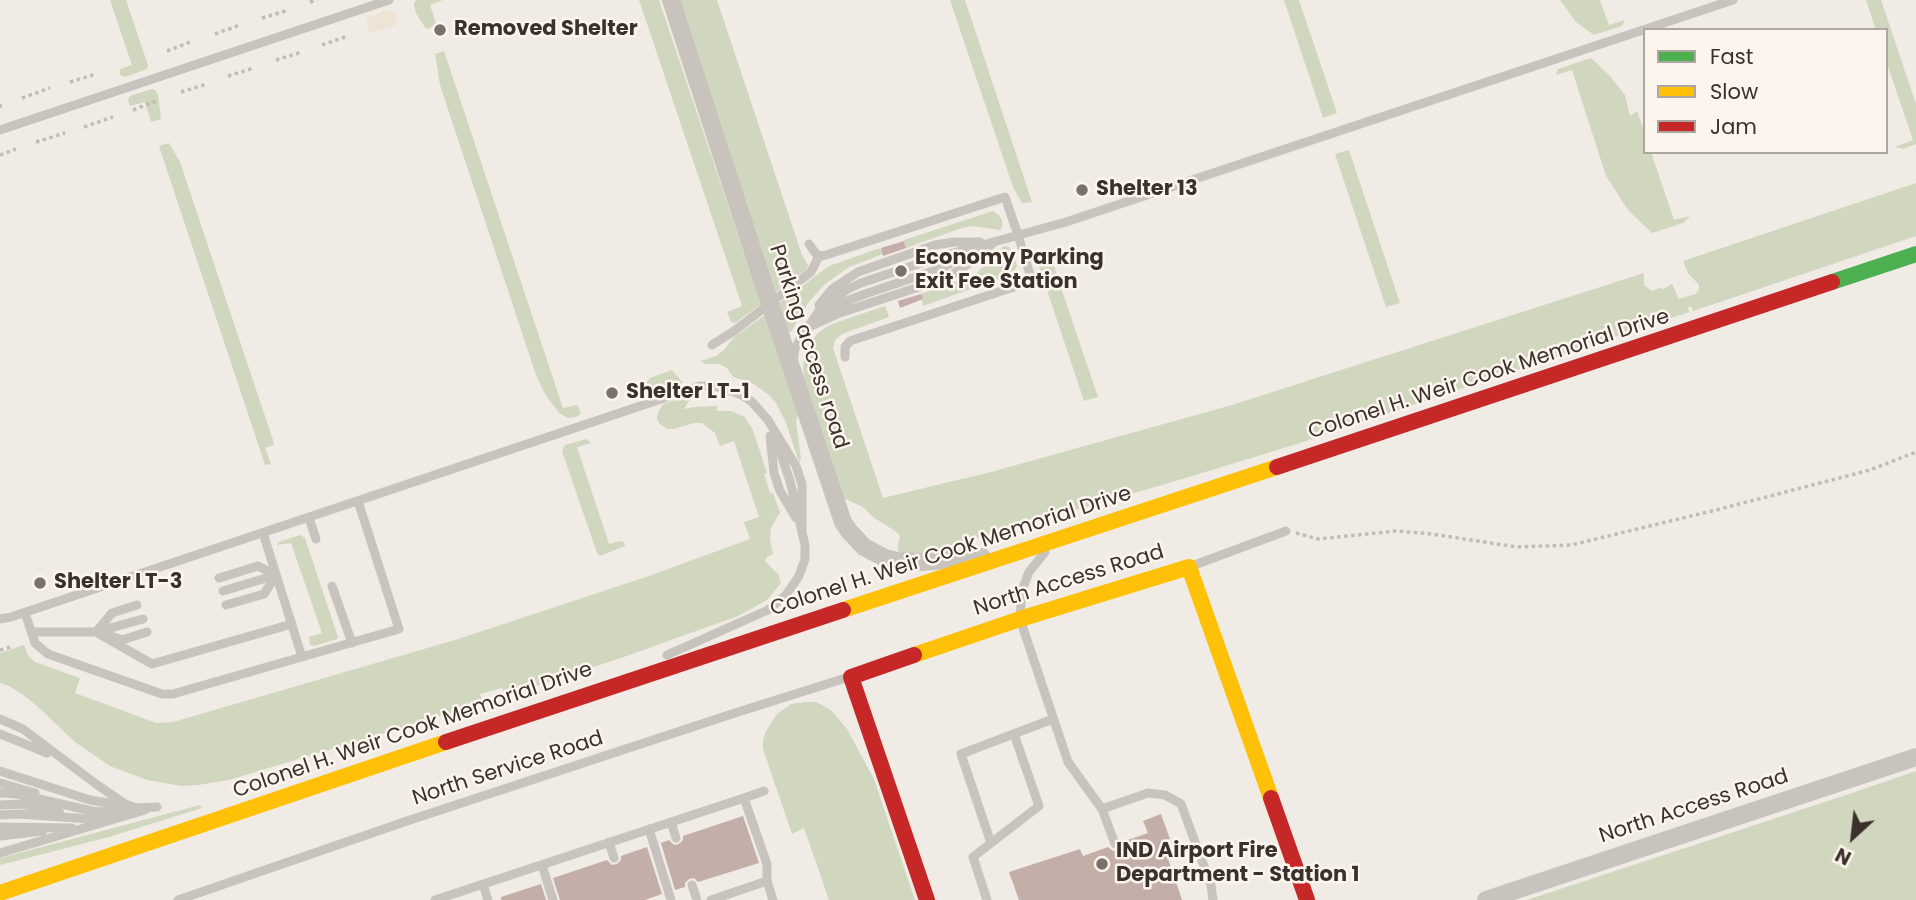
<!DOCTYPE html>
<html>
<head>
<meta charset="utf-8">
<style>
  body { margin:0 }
  #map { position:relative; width:1916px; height:900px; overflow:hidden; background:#f0ebe5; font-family:Poppins,sans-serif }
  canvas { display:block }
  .legend { position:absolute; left:1643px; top:28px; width:245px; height:126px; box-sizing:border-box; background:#fbf5ee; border:2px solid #aea6a0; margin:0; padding:9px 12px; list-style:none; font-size:21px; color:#3b302b }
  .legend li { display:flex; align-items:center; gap:14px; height:35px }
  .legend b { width:35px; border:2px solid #aea6a0 }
  .north { position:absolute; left:1818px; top:802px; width:70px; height:70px; -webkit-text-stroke:5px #fbf5ee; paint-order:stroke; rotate:207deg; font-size:19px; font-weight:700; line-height:28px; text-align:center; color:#3b302b }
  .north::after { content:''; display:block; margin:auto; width:24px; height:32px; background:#3b302b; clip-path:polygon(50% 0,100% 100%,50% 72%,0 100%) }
</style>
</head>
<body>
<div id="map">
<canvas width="1916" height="900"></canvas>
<ul class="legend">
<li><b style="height:9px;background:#4caf50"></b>Fast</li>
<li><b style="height:9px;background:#ffc107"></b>Slow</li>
<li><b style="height:9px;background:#c62828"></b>Jam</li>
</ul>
<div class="north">N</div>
</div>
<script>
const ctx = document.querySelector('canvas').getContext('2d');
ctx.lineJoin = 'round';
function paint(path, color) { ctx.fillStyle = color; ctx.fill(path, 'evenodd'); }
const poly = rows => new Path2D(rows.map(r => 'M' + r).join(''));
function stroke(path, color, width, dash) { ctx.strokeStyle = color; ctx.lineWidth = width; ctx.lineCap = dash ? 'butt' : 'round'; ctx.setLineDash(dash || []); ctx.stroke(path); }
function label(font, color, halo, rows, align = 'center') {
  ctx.font = font + ' Poppins,sans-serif'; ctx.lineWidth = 5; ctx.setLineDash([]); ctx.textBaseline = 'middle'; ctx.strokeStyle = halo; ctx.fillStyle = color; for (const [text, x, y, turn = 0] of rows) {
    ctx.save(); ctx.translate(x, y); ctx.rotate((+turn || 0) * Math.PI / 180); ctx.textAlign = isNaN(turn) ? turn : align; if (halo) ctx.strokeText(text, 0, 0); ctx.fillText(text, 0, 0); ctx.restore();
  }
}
paint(poly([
  [110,0,126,0,148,65,147,69,125,77,120,75,120,69,132,65],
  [418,0,443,0,430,5,437,26,426,29,416,13,414,5,414,2],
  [639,0,659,0,761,304,735,323,731,322,727,312,742,306],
  [677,0,717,0,802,255,808,265,807,269,775,293],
  [950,0,965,0,1032,202,1022,203,1013,187],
  [1284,0,1299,0,1337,113,1323,118],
  [1560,0,1600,0,1609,25,1625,20,1622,26,1594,35,1576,22],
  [1866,0,1881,0,1916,104,1916,144,1903,149,1895,147,1913,140,1886,61,1886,30,1876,30],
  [444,51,563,408,577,405,581,413,576,417,568,418,559,413,545,394,536,375,440,85,435,54],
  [1591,58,1610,76,1625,95,1630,116,1637,111,1645,133,1645,152,1651,152,1674,220,1690,216,1683,223,1652,233,1628,210,1606,176,1572,70,1556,75,1558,69],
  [152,89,156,91,158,95,161,119,151,122,145,102,130,106,128,100,130,96],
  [169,143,180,162,273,440,274,445,265,448,271,464,265,465,159,146],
  [1349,150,1400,303,1386,307,1335,154],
  [1916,183,1916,236,1693,311,1691,306,1688,308,1689,312,1297,444,1169,483,918,555,898,552,898,544,900,537,898,533,873,517,863,507,843,498,805,382,803,370,804,355,809,344,819,332,832,324,885,306,889,317,842,334,835,340,833,348,883,498,991,472,1232,405,1644,273,1644,285,1652,291,1660,288,1663,289,1672,284,1679,299,1696,294,1699,289,1699,285,1688,273,1683,261],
  [993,211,999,215,1002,221,1002,227,1000,230,972,226,962,228,906,248,904,240],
  [1004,246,1009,247,1014,256,1017,266,1013,274,923,306,921,294,976,274],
  [880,248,883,254,849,267,824,285,808,303,791,332,788,331,778,304,829,266],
  [1048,249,1098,397,1084,401,1035,254],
  [765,315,798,415,796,421,801,459,799,462,786,423,776,403,769,395,752,383,733,377,727,368,719,364,705,364,701,361,716,356,724,350,734,337],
  [672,370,683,383,654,393,648,389,646,383,650,378],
  [691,398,684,409,694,407,717,406,717,411,731,411,745,417,753,430,767,473,764,474,770,493,773,493,780,512,771,528,770,539,773,554,767,557,765,561,778,574,781,583,767,600,738,616,618,659,505,696,502,688,480,694,483,703,229,780,198,785,182,786,147,780,110,766,75,742,36,705,22,694,9,686,0,683,0,653,24,645,28,655,35,662,80,678,75,693,156,723,173,722,455,640,646,577,750,539,744,522,759,517,734,441,720,446,715,433,702,423,694,423,674,429,667,429,660,424,657,419,658,412,663,404,676,400],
  [587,439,591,443,577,447,609,544,621,541,624,542,625,546,600,556,597,553,562,451,565,445],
  [300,535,305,538,338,637,337,639,314,646,310,645,309,637,322,633,291,543,277,545,279,542],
  [806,702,816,702,824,706,832,711,847,729,874,779,915,900,829,900,804,828,792,834,763,749,763,740,766,731,777,714,791,704],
  [1916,771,1916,900,1527,900,1849,794],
  [200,805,202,808,109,837,0,865,0,858]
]), '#d1d6bf');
paint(poly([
  [388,10,394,12,398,24,370,33,366,22,367,18]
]), '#eee3d5');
paint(poly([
  [904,241,906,248,883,256,881,248],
  [921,294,923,299,900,308,898,301],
  [1161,814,1170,839,1162,841,1182,900,1019,900,1009,872,1080,849,1083,856,1108,847,1113,851,1118,850,1122,846,1122,842,1148,833,1143,821],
  [743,816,759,863,698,882,694,878,689,879,685,883,685,887,675,890,661,843,669,840,674,845,679,844,683,840,683,836],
  [647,847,662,894,645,900,560,900,553,878,607,860,612,865,617,864,621,860,621,856],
  [541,884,546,900,501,900,501,897]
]), '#c3afa7');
stroke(poly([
  [310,2,317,0],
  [262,18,289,10],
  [215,34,240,25],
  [322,45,348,36],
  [167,51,193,41],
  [276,60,302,52],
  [228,76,254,68],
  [70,82,96,74],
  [181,92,207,84],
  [22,98,50,88],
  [0,106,2,106],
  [133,110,159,100],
  [84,127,113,117],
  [36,142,65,133],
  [0,155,16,149],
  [1296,533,1318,539,1396,531,1432,534,1517,547,1571,545,1720,509,1870,470,1916,452],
  [0,650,11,647]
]), '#c2bbb6', 3.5, [3.5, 3.5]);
stroke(poly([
  [0,130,389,0],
  [809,244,816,254,822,256,829,254,1005,197,1018,235,1032,281,850,341,845,347,845,357],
  [819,305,832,289,858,272,935,245,954,242,980,242],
  [821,315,837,305,865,294,942,268,975,251],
  [809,327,840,313,946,278,963,268,992,244],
  [712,345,734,331,811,272,819,256],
  [793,360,795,349,800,339,821,308,848,289,861,283,939,257,1066,222,1733,0],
  [770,436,774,473,780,491,796,518],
  [309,518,316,539],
  [263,533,302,657],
  [1045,552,1029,572,1022,590,1020,619,1068,762,1102,809,1115,844],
  [1189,567,1286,531],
  [219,578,258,566,276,575],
  [332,586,352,643],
  [223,591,276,575],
  [226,605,264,594,276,575],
  [25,613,35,643,48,654,162,694,173,694,399,629,358,501],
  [0,619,11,617,700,386,719,387,742,395,752,402,768,420,796,466,802,484,802,529],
  [97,631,112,613,137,605],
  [32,632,96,632,143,619],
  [96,632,152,664,292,624],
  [108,635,122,640,147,632],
  [667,655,768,610,786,595,799,576,805,559,805,545,790,481,775,437],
  [0,719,23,729,96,784,125,804,137,808,157,807],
  [0,734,47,753],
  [0,771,90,800,126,806],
  [0,783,35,793],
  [0,793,17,794,92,811,126,813],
  [744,798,764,791],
  [0,805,22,804,60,813],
  [1102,809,1148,793,1165,795,1181,804,1211,885,1213,900],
  [0,815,19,814,103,820],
  [671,822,676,838],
  [0,827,72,828],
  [649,829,671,900],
  [0,836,43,831],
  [609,842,614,858],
  [991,843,961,754,1053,719],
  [0,853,145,810],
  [542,865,553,900],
  [483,884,488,900],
  [692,885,697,900],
  [178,900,407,821,738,712,849,677],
  [435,900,744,798,767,864,767,881],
  [711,900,767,881,773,900],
  [987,900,973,857,1039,806,1014,734]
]), '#c9c3be', 9);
stroke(poly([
  [671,0,770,304,843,522,849,531,864,547,885,558,897,561,921,562,982,557],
  [1486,900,1916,757]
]), '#c9c3be', 18);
stroke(poly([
  [1832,282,1916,254]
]), '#4caf50', 16);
stroke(poly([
  [843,610,1277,467],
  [914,655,1020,619,1189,567,1271,798],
  [0,893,446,742]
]), '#ffc107', 16);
stroke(poly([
  [1277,467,1832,282],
  [914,655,851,677,927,900],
  [446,742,843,610],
  [1271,798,1307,900]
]), '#c62828', 16);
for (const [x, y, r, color] of [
  [440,30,7,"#7a716c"],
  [1082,190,7,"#7a716c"],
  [901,271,7,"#7a716c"],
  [612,393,7,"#7a716c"],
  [40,583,7,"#7a716c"],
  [1102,864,7,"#7a716c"]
]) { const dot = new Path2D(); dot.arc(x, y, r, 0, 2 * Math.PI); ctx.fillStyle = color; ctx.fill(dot); stroke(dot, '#fbf5ee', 2.5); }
label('bold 21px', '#3b302b', '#fbf5ee', [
  ["Removed Shelter",454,30],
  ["Shelter 13",1096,190],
  ["Economy Parking",915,259],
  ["Exit Fee Station",915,283],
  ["Shelter LT-1",626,393],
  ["Shelter LT-3",54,583],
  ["IND Airport Fire",1116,852],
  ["Department - Station 1",1116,876]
], 'left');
label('21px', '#3b302b', '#fbf5ee', [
  ["Parking access road",808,347,72],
  ["Colonel H. Weir Cook Memorial Drive",1489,375,-18],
  ["Colonel H. Weir Cook Memorial Drive",951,552,-18],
  ["North Access Road",1069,581,-17],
  ["Colonel H. Weir Cook Memorial Drive",413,731,-19],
  ["North Service Road",508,769,-18],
  ["North Access Road",1694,807,-18]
]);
</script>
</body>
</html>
